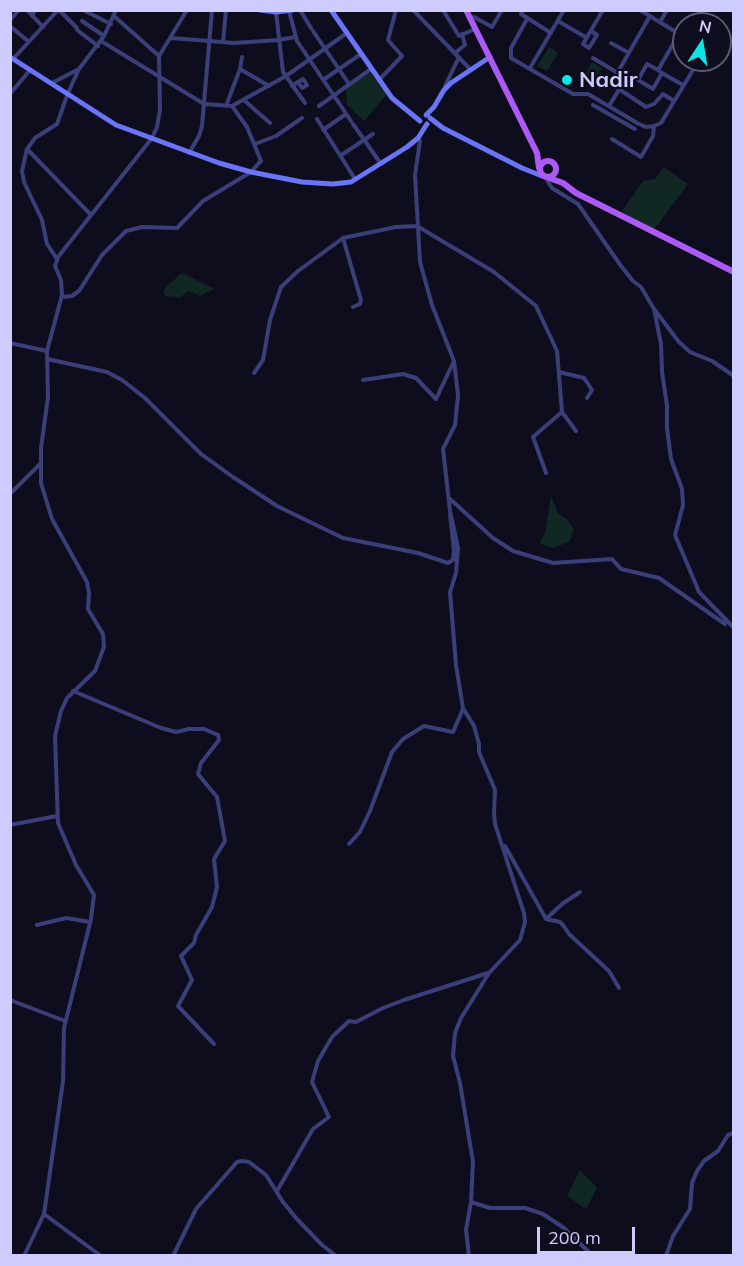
<!DOCTYPE html>
<html>
<head>
<meta charset="utf-8">
<style>
  body { margin:0 }
  #map { position:relative; width:744px; height:1266px; overflow:hidden; background:#0e0d1d; font-family:Mulish,sans-serif }
  canvas { display:block }
  .frame { position:absolute; inset:0; border:12px solid #cdccfc; pointer-events:none }
  .north { position:absolute; left:672px; top:12px; width:60px; height:60px; box-sizing:border-box; background:#0e0d1d; border:2px solid #5a5976; border-radius:50%; rotate:12deg; font-size:16px; font-weight:700; line-height:24px; text-align:center; color:#cdccfc }
  .north::after { content:''; display:block; margin:auto; width:21px; height:27px; background:#0ee6e6; clip-path:polygon(50% 0,100% 100%,50% 72%,0 100%) }
  .scale { position:absolute; left:537px; top:1227px; width:98px; height:27px; box-sizing:border-box; border:3px solid #cdccfc; border-top:0; padding-left:8px; font-size:18px; line-height:21px; white-space:nowrap; color:#cdccfc; -webkit-text-stroke:4px #0e0d1d; paint-order:stroke }
</style>
</head>
<body>
<div id="map">
<canvas width="744" height="1266"></canvas>
<div class="frame"></div>
<div class="north">N</div>
<div class="scale">200 m</div>
</div>
<script>
const ctx = document.querySelector('canvas').getContext('2d');
ctx.lineJoin = 'round';
function paint(path, color) { ctx.fillStyle = color; ctx.fill(path, 'evenodd'); }
const poly = rows => new Path2D(rows.map(r => 'M' + r).join(''));
function stroke(path, color, width, dash) { ctx.strokeStyle = color; ctx.lineWidth = width; ctx.lineCap = dash ? 'butt' : 'round'; ctx.setLineDash(dash || []); ctx.stroke(path); }
function label(font, color, halo, rows, align = 'center') {
  ctx.font = font + ' Mulish,sans-serif'; ctx.lineWidth = 4.5; ctx.setLineDash([]); ctx.textBaseline = 'middle'; ctx.strokeStyle = halo; ctx.fillStyle = color; for (const [text, x, y, turn = 0] of rows) {
    ctx.save(); ctx.translate(x, y); ctx.rotate((+turn || 0) * Math.PI / 180); ctx.textAlign = isNaN(turn) ? turn : align; if (halo) ctx.strokeText(text, 0, 0); ctx.fillText(text, 0, 0); ctx.restore();
  }
}
paint(poly([
  [549,47,558,53,547,71,537,66],
  [592,62,602,68,592,85,582,80],
  [370,73,387,94,364,121,347,105,346,88],
  [664,167,688,184,653,231,620,214,643,181,655,179],
  [182,273,211,287,214,289,200,296,189,291,179,298,174,296,167,297,164,295,164,290,167,286],
  [551,496,558,513,567,519,574,530,569,542,553,548,540,543,545,533],
  [580,1170,597,1188,586,1209,567,1196]
]), '#102724');
stroke(poly([
  [27,10,43,27],
  [59,10,77,28],
  [300,10,311,28],
  [413,10,471,70],
  [443,10,459,36,475,29],
  [523,10,521,14,551,33],
  [640,10,684,37],
  [85,11,111,24],
  [289,11,297,41,351,121],
  [276,12,283,72,305,103],
  [32,16,35,10],
  [114,16,159,56],
  [470,18,474,17,492,27,502,10],
  [527,19,511,48,511,58,573,94,588,94,639,124,646,127,654,126],
  [10,20,19,10],
  [82,21,104,36],
  [558,21,587,38],
  [660,22,667,10],
  [693,24,701,10],
  [10,26,29,42],
  [77,30,98,46],
  [313,31,349,84],
  [591,31,597,35,589,48,583,44,603,10],
  [171,38,234,43,279,40,295,37],
  [101,41,204,104,232,106,286,76,347,33],
  [223,42,226,10],
  [611,43,629,53],
  [455,53,465,45,462,34],
  [593,58,626,78,609,106],
  [13,59,58,10],
  [530,68,564,10],
  [79,69,104,36,116,10],
  [240,69,269,86],
  [658,70,679,34],
  [662,73,653,89,638,80,647,64,658,70,662,73,683,85],
  [323,80,361,54],
  [379,80,402,56,388,40,396,10],
  [52,83,79,69,68,93,57,124,35,138,27,149,22,171,24,182,42,220,47,244,57,259],
  [611,84,650,16],
  [292,86,298,82,303,79,307,85,302,88,298,82],
  [445,86,459,57],
  [619,89,646,107,654,104,663,94,674,101],
  [10,94,30,70],
  [245,101,270,123],
  [593,105,635,129],
  [226,106,240,69,242,57],
  [319,106,371,69],
  [317,119,355,179],
  [353,124,381,164],
  [654,126,661,123,699,60],
  [323,130,346,114],
  [418,138,420,141,415,175,420,262,432,305,454,361,458,395,455,425,443,449,450,511,458,548,456,573,450,592,456,665,463,708,474,726,479,744,479,752,495,790,494,813,495,824,524,913,525,922,520,940,489,973,461,1018,455,1033,453,1056,460,1083,473,1162,471,1202,466,1230,469,1256],
  [612,139,641,157,653,136,654,126],
  [255,144,276,136,302,118],
  [27,149,91,215],
  [189,153,199,136,202,126,212,10],
  [340,156,373,134],
  [545,177,552,188,578,204,621,266,633,281,641,287,654,309,679,342,690,352,712,361,734,376],
  [343,238,361,300,360,304,353,307],
  [62,297,72,296,79,291,102,255,126,231,142,227,177,228,203,201,251,172,259,163,261,161,247,127,232,106],
  [654,309,661,344,662,372,667,406,667,428,671,459,682,489,683,505,675,535,699,592,734,628],
  [10,343,47,351],
  [47,359,107,372,122,380,145,398,201,454,233,477,277,506,343,538,418,553,448,563,453,560,454,551,450,514],
  [559,372,584,378,592,390,587,398],
  [254,373,263,360,270,320,281,287,298,271,343,238,396,227,417,226,494,272,536,306,557,351,562,412,533,437,546,473],
  [363,380,403,374,416,378,436,399,454,361],
  [562,412,576,431],
  [10,494,40,464],
  [450,499,493,538,513,551,553,563,612,559,621,569,659,578,725,624],
  [73,691,161,728,176,732,189,729,204,729,218,735,219,740,201,763,198,774,217,797,225,841,214,859,217,887,212,907,196,935,194,943,181,956,192,980,178,1006,214,1044],
  [10,825,57,816],
  [349,844,360,832,370,811,392,752,403,739,424,726,453,732,463,709],
  [505,846,546,919],
  [546,919,560,922,563,925,569,934,609,971,619,988],
  [546,919,562,904,580,892],
  [37,925,66,918,90,922],
  [10,1000,65,1021],
  [277,1191,313,1129,329,1117,312,1082,318,1061,332,1037,349,1021,356,1022,383,1008,404,1000,488,973],
  [471,1202,490,1208,525,1208,543,1214,564,1228,593,1256],
  [44,1214,101,1256],
  [24,1256,44,1214,63,1081,64,1028,91,919,94,895,76,865,58,823,55,736,61,711,67,698,95,671,104,647,103,634,88,609,89,593,87,582,52,519,41,483,41,448,48,397,47,351,62,295,61,280,55,266,58,257,152,138,157,127,160,110,159,56,187,10],
  [173,1256,196,1209,237,1162,242,1161,249,1162,266,1175,283,1202,296,1218,321,1244,336,1256],
  [666,1256,673,1236,690,1209,692,1183,697,1171,704,1161,718,1151,728,1135,734,1133]
]), '#3b3f79', 4);
stroke(poly([
  [260,10,276,12,293,10],
  [331,10,392,98,420,121],
  [10,57,116,125,219,163,251,172,302,182,333,184,351,182,407,147,418,138,427,124],
  [426,115,434,107,444,90,451,83,490,57],
  [430,118,443,128,522,168,542,176]
]), '#6974f6', 5);
stroke(poly([
  [466,10,537,153,539,168],
  '540 169a8 8 0 1 1 16 0a8 8 0 1 1-16 0Z',
  [549,178,563,183,576,193,734,272]
]), '#ab5af5', 6);
for (const [x, y, r, color] of [
  [567,80,6,"#0ee6e6"]
]) { const dot = new Path2D(); dot.arc(x, y, r, 0, 2 * Math.PI); ctx.fillStyle = color; ctx.fill(dot); stroke(dot, '#0e0d1d', 2); }
label('bold 22px', '#cdccfc', '#0e0d1d', [
  ["Nadir",579,80]
], 'left');
</script>
</body>
</html>
